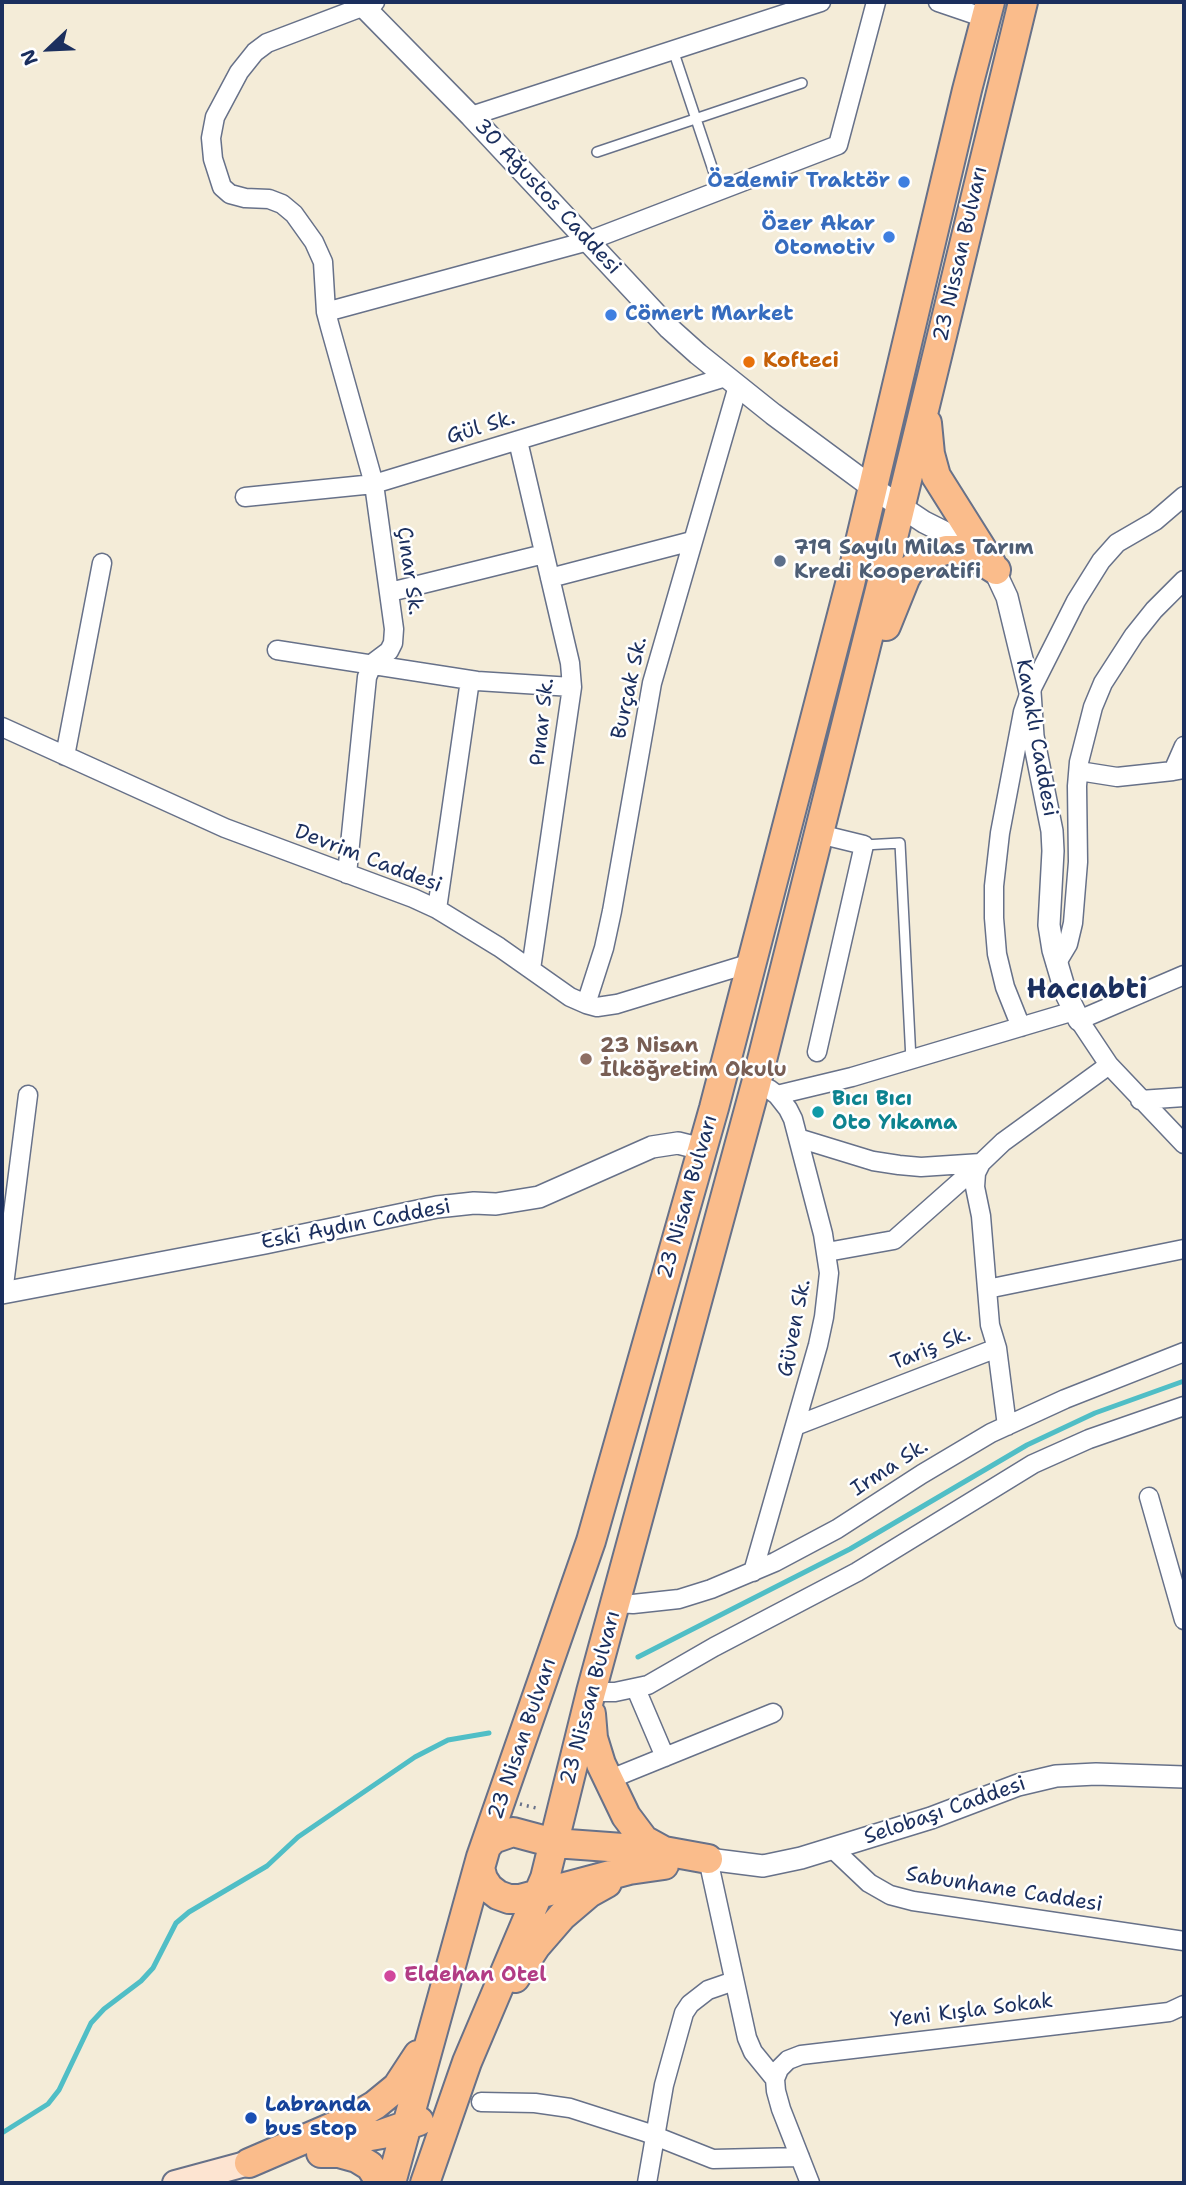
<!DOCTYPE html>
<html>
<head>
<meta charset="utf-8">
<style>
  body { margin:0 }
  #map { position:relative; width:1186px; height:2185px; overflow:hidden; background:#f4ecd8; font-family:"Shantell Sans",sans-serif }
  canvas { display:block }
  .frame { position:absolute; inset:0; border:4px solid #1b2f5e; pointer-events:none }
  .north { position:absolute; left:14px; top:14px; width:70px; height:70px; -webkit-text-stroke:5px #fff; paint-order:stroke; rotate:247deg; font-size:19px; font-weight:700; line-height:28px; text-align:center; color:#1b2f5e }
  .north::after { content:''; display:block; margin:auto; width:24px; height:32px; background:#1b2f5e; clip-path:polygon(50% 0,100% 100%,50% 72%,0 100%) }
</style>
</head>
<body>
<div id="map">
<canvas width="1186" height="2185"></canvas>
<div class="frame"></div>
<div class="north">N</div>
</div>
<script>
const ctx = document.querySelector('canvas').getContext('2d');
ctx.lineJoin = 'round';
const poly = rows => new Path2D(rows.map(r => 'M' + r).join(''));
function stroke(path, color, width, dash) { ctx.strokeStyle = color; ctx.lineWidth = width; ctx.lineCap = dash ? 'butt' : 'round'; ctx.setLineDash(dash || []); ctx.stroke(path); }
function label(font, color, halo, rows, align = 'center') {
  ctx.font = font + ' "Shantell Sans",sans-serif'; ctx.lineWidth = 5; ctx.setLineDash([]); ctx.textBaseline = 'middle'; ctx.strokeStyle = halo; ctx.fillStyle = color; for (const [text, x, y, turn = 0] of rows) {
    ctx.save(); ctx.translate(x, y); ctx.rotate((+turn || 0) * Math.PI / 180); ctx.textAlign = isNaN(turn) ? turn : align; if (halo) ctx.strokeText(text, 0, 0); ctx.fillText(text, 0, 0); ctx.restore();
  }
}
stroke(poly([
  [638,1657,850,1549,1027,1445,1095,1413,1184,1381],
  [2,2133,48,2104,59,2090,91,2023,104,2009,141,1981,153,1968,176,1923,189,1912,267,1866,298,1837,415,1757,448,1740,489,1733]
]), '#50bec6', 5);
const service = poly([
  [673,50,720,191],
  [597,152,802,83],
  [864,845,900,843,911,1060]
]);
const minor = poly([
  [938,2,985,18],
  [471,116,821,2],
  [326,312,588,241,838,145,876,2],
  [518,441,570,663,572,687,531,969],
  [245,497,374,484,726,377],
  [550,578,692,541],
  [390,592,544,554],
  [277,650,477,681,572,687],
  [2,727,225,828,413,898,437,909,499,947,570,997,586,1004,597,1007,617,1004,751,963],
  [1184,746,1173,771,1184,769],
  [65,756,102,563],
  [1079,771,1117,777,1173,771],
  [347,874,367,677,373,663,389,651,393,643,394,629,374,484,330,327,326,312,323,262,314,242,294,214,282,204,269,199,245,198,230,194,222,187,213,159,211,138,215,117,239,72,255,52,267,43,375,2],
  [437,909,470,680],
  [1056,964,1068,944,1073,923,1078,862,1077,786,1079,762,1093,707,1103,683,1134,635,1154,610,1184,580],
  [1184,975,1079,1020,1109,1065,1184,1144],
  [586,1004,604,948,612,911,652,683,738,386],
  [1021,1027,1005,987,997,954,994,918,994,886,1000,833,1023,712,1030,692,1076,601,1101,561,1117,543,1155,521,1184,496],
  [817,1052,864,845,819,834],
  [769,1089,777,1095,852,1077,1074,1011],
  [1140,1100,1184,1097],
  [798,1138,873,1161,899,1165,921,1167,981,1163,1003,1142,1109,1065],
  [981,1163,976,1173,975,1187,981,1216,987,1289],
  [827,1252,894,1240,981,1163],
  [3,1293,28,1095],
  [997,1348,1007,1426],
  [795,1426,997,1348,990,1325,987,1289,1184,1249],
  [1149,1497,1184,1620],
  [753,1572,818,1345,824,1317,829,1273,823,1234,793,1119,788,1109,777,1095],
  [616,1603,633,1604,679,1599,711,1589,775,1562,837,1529,922,1474,991,1433,1065,1399,1184,1352],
  [636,1689,665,1757],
  [591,1692,615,1692,648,1685,714,1647,857,1572,1033,1464,1089,1439,1184,1406],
  [608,1780,773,1713],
  [832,1848,869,1883,890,1895,913,1901,1184,1941],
  [708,1859,747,2038,753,2052,775,2079,776,2091,781,2109,810,2183],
  [775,2079,779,2069,788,2060,801,2055,1169,2012,1184,2005],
  [481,2102,535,2103,570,2108,645,2132,713,2159,800,2157],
  [647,2183,664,2085,684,2013,690,2004,708,1990,734,1981]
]);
const tertiary = poly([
  [359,2,471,116,669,328,698,354,773,414,873,488,924,522,968,544,992,565,1007,597,1030,692,1033,736,1052,831,1053,851,1049,925,1053,950,1066,994,1079,1020],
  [2,1293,265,1243,437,1207,474,1203,496,1204,539,1197,652,1147,678,1143,702,1149],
  [708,1859,763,1866,801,1858,931,1818,1018,1785,1056,1776,1096,1774,1184,1777]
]);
const secondary = poly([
  [175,2183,249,2163]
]);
const trunk = poly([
  [927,423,930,454,936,476,992,565],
  [886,626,905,579,910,570,927,556,946,550,958,550,974,556,996,570],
  [591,1714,593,1738,601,1764,626,1816,644,1840,664,1851],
  [664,1865,629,1870,520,1899,509,1899,498,1895,489,1888,483,1879,480,1868,486,1847,493,1839,513,1832,554,1843,664,1851,708,1859],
  [515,1978,536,1946,562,1916,589,1893,607,1883],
  [320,2145,382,2134,419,2121],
  [321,2153,339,2153,357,2158,370,2166,381,2183],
  [249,2163,351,2119,375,2105,397,2087,418,2055],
  [391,2183,481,1857,591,1541,714,1108,850,584,967,90,990,2],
  [425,2183,467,2062,545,1878,591,1692,756,1084,889,554,1023,2]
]);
stroke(service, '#677189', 12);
stroke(minor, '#677189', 21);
stroke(tertiary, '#677189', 24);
stroke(secondary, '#677189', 28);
stroke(trunk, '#677189', 32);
stroke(poly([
  [520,1804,540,1809]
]), '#677189', 3.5, [2, 5]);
stroke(service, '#fff', 9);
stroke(minor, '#fff', 18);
stroke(tertiary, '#fff', 21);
stroke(secondary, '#fde4d1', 24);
stroke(trunk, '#fabc8b', 28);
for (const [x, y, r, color] of [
  [904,182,7,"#3f7fe0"],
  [889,237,7,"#3f7fe0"],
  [611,315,7,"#3f7fe0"],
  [749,362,7,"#e8710a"],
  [780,561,7,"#5c6f8a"],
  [586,1059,7,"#8d6e63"],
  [818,1112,7,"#0f9aa8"],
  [390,1976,7,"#d1479c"],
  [251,2118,7,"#1a4fb4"]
]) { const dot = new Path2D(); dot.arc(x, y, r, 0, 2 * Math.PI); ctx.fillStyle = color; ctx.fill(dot); stroke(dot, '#fff', 2.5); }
label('bold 21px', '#366cbe', '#fff', [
  ["Özdemir Traktör",890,182],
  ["Özer Akar",875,225],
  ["Otomotiv",875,249],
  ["Cömert Market",625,315,"left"]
], 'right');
label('21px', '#1b2f5e', '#fff', [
  ["30 Ağustos Caddesi",547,197,47],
  ["23 Nissan Bulvarı",961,254,-77],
  ["Gül Sk.",481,428,-17],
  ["Çınar Sk.",409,571,82],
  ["Burçak Sk.",630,688,-78],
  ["Pınar Sk.",543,722,-84],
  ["Kavaklı Caddesi",1036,738,80],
  ["Devrim Caddesi",368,859,21],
  ["23 Nisan Bulvarı",688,1197,-74],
  ["Eski Aydın Caddesi",356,1225,-11],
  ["Güven Sk.",795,1328,-79],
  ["Tariş Sk.",931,1349,-22],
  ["Irma Sk.",890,1468,-33],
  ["23 Nissan Bulvarı",591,1698,-75],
  ["23 Nisan Bulvarı",523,1739,-71],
  ["Selobaşı Caddesi",945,1811,-19],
  ["Sabunhane Caddesi",1004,1890,9],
  ["Yeni Kışla Sokak",972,2011,-7]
]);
label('bold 21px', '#c56008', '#fff', [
  ["Kofteci",763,362]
], 'left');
label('bold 21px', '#4e5e75', '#fff', [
  ["719 Sayılı Milas Tarım",794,549],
  ["Kredi Kooperatifi",794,573]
], 'left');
label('bold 21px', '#785e54', '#fff', [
  ["23 Nisan",600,1047],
  ["İlköğretim Okulu",600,1071]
], 'left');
label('bold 21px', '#0d838f', '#fff', [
  ["Bıcı Bıcı",832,1100],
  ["Oto Yıkama",832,1124]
], 'left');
label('bold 21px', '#b23c85', '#fff', [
  ["Eldehan Otel",404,1976]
], 'left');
label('bold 21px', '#164399', '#fff', [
  ["Labranda",265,2106],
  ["bus stop",265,2130]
], 'left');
label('bold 28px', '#1b2f5e', '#fff', [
  ["Hacıabti",1087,991]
]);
</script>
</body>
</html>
